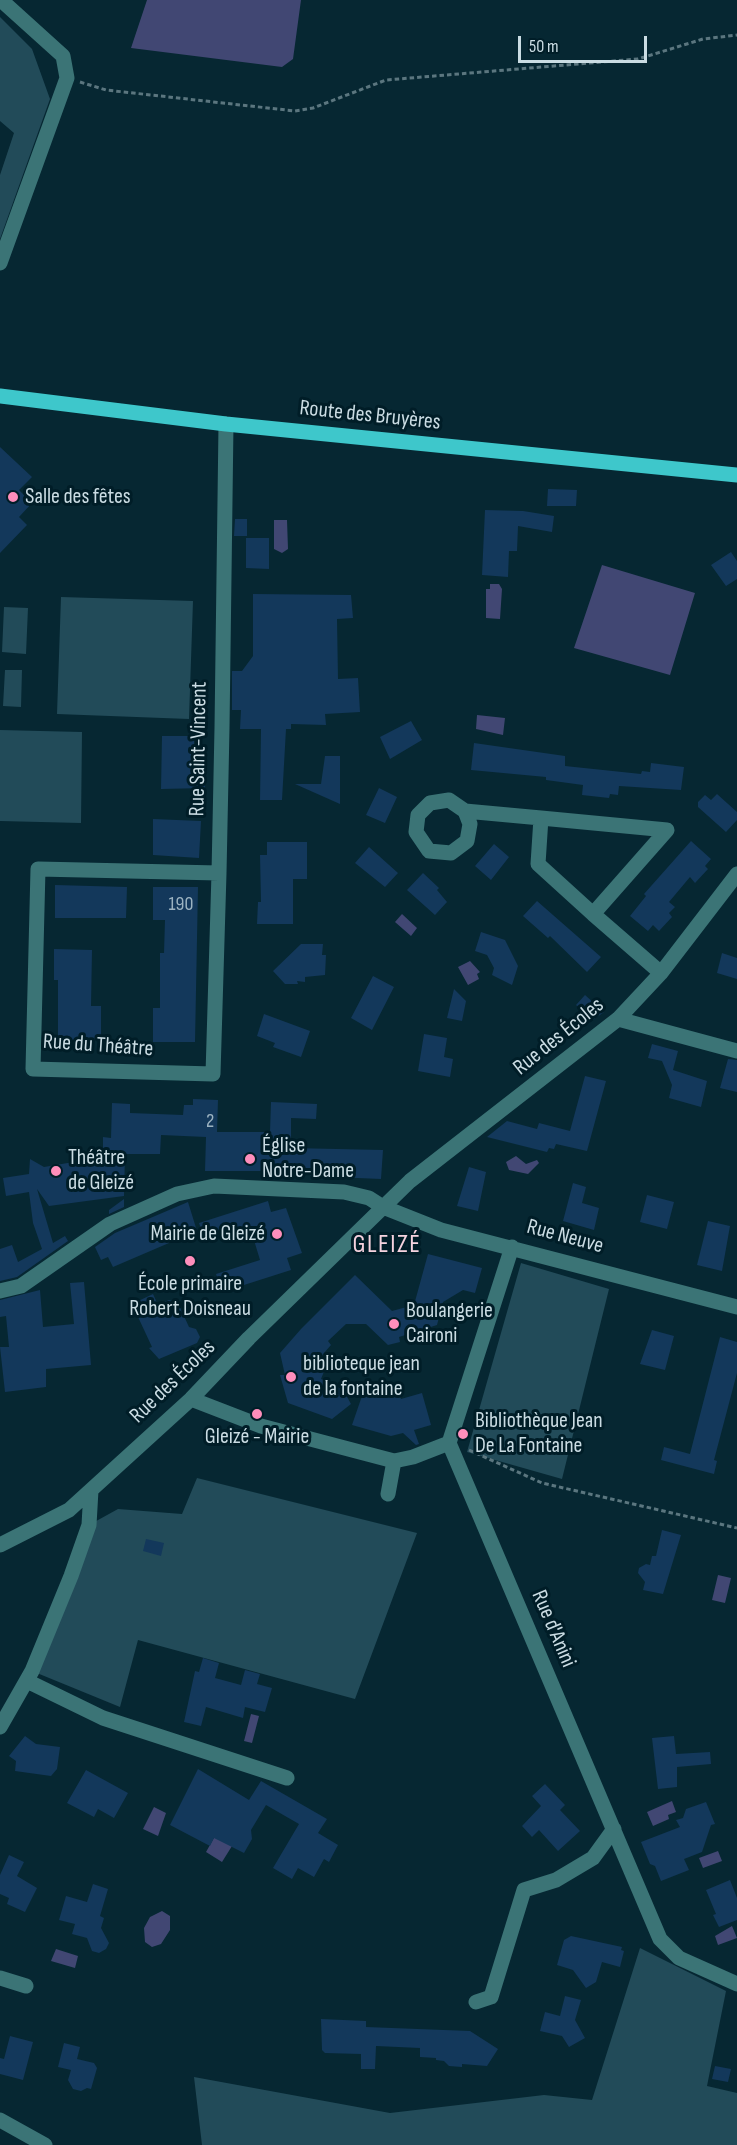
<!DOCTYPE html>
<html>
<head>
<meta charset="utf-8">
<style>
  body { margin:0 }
  #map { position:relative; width:737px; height:2145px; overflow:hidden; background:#062732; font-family:"Sofia Sans Condensed",sans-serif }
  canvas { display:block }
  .scale { position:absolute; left:518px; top:36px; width:129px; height:27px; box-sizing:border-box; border:3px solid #cadce3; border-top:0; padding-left:8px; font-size:18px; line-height:21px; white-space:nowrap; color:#cadce3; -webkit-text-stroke:4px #001d27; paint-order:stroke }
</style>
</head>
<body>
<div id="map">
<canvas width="737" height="2145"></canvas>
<div class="scale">50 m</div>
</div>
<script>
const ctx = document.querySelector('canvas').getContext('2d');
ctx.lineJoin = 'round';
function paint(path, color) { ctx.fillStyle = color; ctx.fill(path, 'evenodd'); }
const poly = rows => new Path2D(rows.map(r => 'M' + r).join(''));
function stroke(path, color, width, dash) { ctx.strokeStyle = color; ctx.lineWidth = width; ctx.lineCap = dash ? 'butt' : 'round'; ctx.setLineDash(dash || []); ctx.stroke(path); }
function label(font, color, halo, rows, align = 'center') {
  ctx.font = font + ' "Sofia Sans Condensed",sans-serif'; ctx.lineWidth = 6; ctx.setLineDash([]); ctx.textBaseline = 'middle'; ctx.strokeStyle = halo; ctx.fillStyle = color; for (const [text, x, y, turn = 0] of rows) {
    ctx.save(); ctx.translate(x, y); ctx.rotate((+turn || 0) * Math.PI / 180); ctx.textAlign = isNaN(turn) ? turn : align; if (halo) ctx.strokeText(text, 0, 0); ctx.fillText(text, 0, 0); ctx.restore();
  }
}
paint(poly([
  [0,17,32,49,50,99,0,239,0,175,14,133,0,121],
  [61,597,193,601,189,719,57,714],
  [4,607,28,608,26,654,2,652],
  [5,670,22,670,21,707,3,706],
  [0,730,82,732,81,823,0,821],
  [521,1263,609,1289,562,1479,467,1452],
  [197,1478,417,1533,355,1699,138,1640,120,1707,32,1671,89,1525,118,1509,182,1514],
  [640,1948,726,1991,707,2086,737,2093,737,2145,202,2145,194,2077,390,2113,544,2095,592,2100]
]), '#224b59');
paint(poly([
  [147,0,301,0,293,59,282,67,131,48],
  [274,520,287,520,288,549,282,553,274,549],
  [602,565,695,593,670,675,574,648],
  [490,584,499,584,502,589,500,619,486,618,486,589,490,589],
  [477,715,505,718,503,735,476,729],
  [402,914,417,928,411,936,395,922],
  [470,961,480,972,477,974,479,979,468,985,458,967],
  [516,1156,526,1164,537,1160,539,1163,528,1174,509,1170,506,1162],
  [718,1575,731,1578,725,1603,712,1600],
  [251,1714,259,1716,252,1743,244,1741],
  [672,1801,676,1812,668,1815,669,1819,653,1826,647,1812],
  [154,1807,166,1813,158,1836,143,1829],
  [215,1836,232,1846,222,1862,206,1852],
  [718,1851,722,1861,703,1868,699,1858],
  [162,1911,170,1916,170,1930,161,1944,152,1947,145,1942,144,1928,150,1917],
  [732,1926,737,1938,718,1945,715,1936],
  [56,1949,78,1956,75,1968,51,1961]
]), '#414773');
paint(poly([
  [0,447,32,477,19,490,32,503,19,517,27,525,0,553],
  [548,489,577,490,576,506,547,506],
  [485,510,523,511,554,516,552,532,518,526,517,551,509,551,508,577,482,575],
  [235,519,247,519,247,536,234,536],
  [246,538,269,538,269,569,246,568],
  [731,552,737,561,737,579,726,586,711,565],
  [253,594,351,595,353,618,337,619,338,679,358,678,360,712,325,714,326,725,291,724,291,729,286,729,282,800,260,800,261,729,240,729,241,710,232,710,232,671,242,671,253,656],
  [411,721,422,740,390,759,380,737],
  [162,736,194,736,194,765,204,765,205,788,161,789],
  [474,743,565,756,565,766,641,774,642,771,650,772,651,763,684,767,681,790,619,786,618,795,610,794,609,798,582,795,583,785,546,780,546,777,471,770],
  [325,756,340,756,340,804,295,784,321,784],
  [379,788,397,797,385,823,366,815],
  [717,794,737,812,737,820,726,832,698,807,698,802,705,795,711,800],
  [153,819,201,821,199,858,153,855],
  [691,841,711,859,705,866,708,869,695,883,690,877,669,902,675,907,669,913,672,917,659,931,653,925,648,931,630,916,646,896,644,894],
  [267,842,307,842,307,879,293,879,293,924,257,924,258,902,261,902,260,855,267,855],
  [494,844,509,857,491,880,475,866],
  [369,847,398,873,385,887,355,863],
  [423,873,439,888,437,890,447,902,435,915,407,890],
  [55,885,127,887,126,918,55,918],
  [153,887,198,887,195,1042,153,1042,153,1008,160,1008,160,953,164,953,165,920,153,920],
  [537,901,601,957,587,972,550,936,548,938,523,916],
  [481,932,505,940,518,966,512,985,492,975,494,968,487,955,475,951],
  [301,944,323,944,322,955,326,955,325,975,305,977,305,982,297,981,298,984,285,984,273,971],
  [54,949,92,950,91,1006,101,1006,101,1040,58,1040,58,980,54,980],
  [722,953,737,958,737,979,717,973],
  [373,976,394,987,372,1030,351,1018],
  [454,989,466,1001,462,1021,447,1018],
  [585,995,604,1012,593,1020,576,1005],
  [264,1014,310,1031,301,1057,273,1047,275,1043,257,1036],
  [424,1034,447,1038,444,1057,453,1059,450,1077,418,1071],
  [652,1044,678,1051,673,1070,707,1081,701,1107,669,1098,672,1085,662,1061,648,1058],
  [728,1059,737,1060,737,1092,720,1088],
  [585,1076,606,1081,587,1151,556,1144,554,1149,549,1148,547,1152,487,1137,507,1121,537,1129,539,1123,570,1131],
  [193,1099,218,1100,217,1132,270,1132,271,1102,317,1104,316,1119,291,1118,291,1148,383,1150,381,1179,310,1176,310,1171,205,1171,206,1137,161,1135,160,1154,125,1154,124,1196,49,1206,37,1189,53,1243,65,1236,68,1241,17,1277,0,1281,0,1249,12,1245,18,1262,42,1249,33,1223,29,1192,6,1196,3,1178,29,1174,30,1159,44,1167,103,1157,103,1137,111,1138,112,1103,130,1104,130,1113,183,1115,184,1105,193,1105],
  [469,1167,486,1172,478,1211,457,1206],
  [573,1183,586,1187,582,1203,599,1208,594,1230,563,1221],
  [647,1195,674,1202,667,1229,640,1222],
  [124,1199,124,1207,109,1214,109,1210],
  [268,1201,271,1212,286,1208,302,1253,287,1258,291,1270,222,1292,216,1274,260,1260,250,1227,205,1241,199,1223],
  [188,1202,197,1231,113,1267,108,1257,101,1260,95,1247,115,1233],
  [708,1221,730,1226,722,1271,697,1265],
  [428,1254,482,1268,475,1293,463,1290,443,1302,437,1325,399,1337,400,1342,388,1345,366,1324,346,1324,328,1341,331,1345,317,1361,325,1369,321,1379,341,1386,351,1404,332,1419,288,1403,280,1375,285,1375,280,1353,301,1329,355,1275,392,1311,414,1305],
  [84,1282,91,1365,46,1369,46,1387,5,1392,0,1347,9,1347,6,1316,0,1317,0,1300,40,1290,43,1327,74,1324,70,1283],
  [153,1294,158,1305,169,1300,178,1303,189,1327,196,1329,200,1337,197,1343,159,1359,149,1348,152,1347,132,1304],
  [652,1330,674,1336,665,1370,640,1364],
  [720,1337,737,1342,737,1373,714,1460,717,1461,714,1474,661,1460,664,1447,690,1454],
  [363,1393,383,1398,385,1393,399,1393,401,1399,422,1393,431,1425,414,1430,419,1444,416,1445,403,1433,391,1436,352,1425],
  [662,1530,681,1535,663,1594,643,1590,645,1582,638,1573,639,1568,646,1564,650,1565,652,1556,656,1556],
  [146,1539,164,1543,161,1556,143,1551],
  [203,1658,219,1663,215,1678,241,1685,245,1670,260,1674,257,1684,272,1688,265,1712,245,1707,243,1718,206,1707,201,1726,184,1722,195,1671,199,1672],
  [25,1736,36,1744,60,1747,57,1769,51,1776,15,1771,16,1761,9,1756],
  [674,1736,676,1754,710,1752,711,1764,677,1767,677,1787,658,1789,652,1738],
  [198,1769,249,1800,261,1781,327,1819,318,1833,338,1845,329,1862,324,1859,314,1877,298,1868,292,1879,273,1868,299,1824,266,1805,251,1830,252,1839,244,1853,214,1838,210,1846,170,1825],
  [86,1770,128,1793,114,1818,98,1809,94,1817,67,1803],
  [545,1784,565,1805,560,1810,580,1831,558,1851,539,1830,532,1837,522,1826,541,1806,532,1796],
  [706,1802,715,1824,711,1825,702,1852,684,1859,689,1870,661,1881,655,1866,650,1864,641,1842,680,1827,676,1820,683,1818,686,1809],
  [9,1855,24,1862,17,1876,37,1888,25,1912,7,1904,9,1898,0,1894,0,1875],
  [730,1880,737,1898,737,1920,719,1927,713,1915,716,1914,706,1890],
  [93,1884,108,1889,100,1916,104,1918,101,1928,109,1943,106,1949,99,1953,92,1951,87,1938,72,1934,75,1924,59,1920,66,1896,87,1902],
  [571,1936,622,1947,621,1950,624,1951,620,1967,602,1962,596,1982,586,1988,573,1970,557,1965,564,1940],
  [565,1996,581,2000,575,2020,585,2038,569,2047,562,2036,540,2031,545,2012,560,2016],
  [321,2019,366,2021,366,2027,470,2031,498,2049,487,2066,462,2064,462,2067,449,2066,444,2061,436,2060,436,2058,420,2057,420,2048,376,2046,375,2069,361,2069,361,2054,325,2053,322,2050],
  [10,2036,33,2042,23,2080,0,2074,0,2058,4,2059],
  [64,2043,80,2047,77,2059,94,2063,97,2068,91,2089,87,2088,81,2091,73,2089,68,2080,71,2070,58,2067],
  [715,2066,731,2069,728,2082,712,2079]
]), '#13385b');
stroke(poly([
  [80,82,106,90,295,111,313,108,386,80,638,59,703,39,737,35],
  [469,1450,542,1483,737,1528]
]), '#5b767f', 3, [4.5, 3]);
stroke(poly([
  [0,263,67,78,63,56,1,0],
  [465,811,449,800,430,803,418,815,416,832,429,851,451,853,467,841,470,824,465,811,541,818,538,864,593,914],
  [541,818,667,830,593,914,661,973],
  [219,873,38,869,33,1069,213,1074,219,873,222,728,226,424],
  [618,1019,737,1051],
  [512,1247,449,1443,660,1939,679,1958,737,1984],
  [0,1291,21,1286,110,1224,177,1194,214,1186,344,1192,369,1198,383,1207,441,1230,737,1307],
  [191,1399,261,1426,394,1461,413,1457,449,1443],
  [388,1494,394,1461],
  [0,1545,69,1510,191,1399,249,1338,410,1181,618,1019,661,973,737,874],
  [27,1681,103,1718,287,1778],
  [0,1727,32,1671,71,1576,89,1525,91,1490],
  [0,1978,26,1986],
  [476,2002,491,1997,524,1890,556,1880,593,1858,614,1829],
  [0,2120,45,2145]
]), '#3b7476', 15);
stroke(poly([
  [0,396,226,424,737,475]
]), '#3ec7cb', 15);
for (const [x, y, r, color] of [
  [13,497,6,"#fe8ebb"],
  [250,1159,6,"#fe8ebb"],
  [56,1171,6,"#fe8ebb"],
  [277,1234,6,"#fe8ebb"],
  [190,1261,6,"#fe8ebb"],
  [394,1324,6,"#fe8ebb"],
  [291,1377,6,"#fe8ebb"],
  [257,1414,6,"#fe8ebb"],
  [463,1434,6,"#fe8ebb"]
]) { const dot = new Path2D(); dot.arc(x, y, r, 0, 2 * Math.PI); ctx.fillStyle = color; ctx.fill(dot); stroke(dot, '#001d27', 2); }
label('20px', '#9cb3c1', null, [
  ["190",181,905],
  ["2",210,1122]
]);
label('22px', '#cadce3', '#001d27', [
  ["Route des Bruyères",370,416,6],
  ["Rue Saint-Vincent",199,749,-89],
  ["Rue des Écoles",559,1037,-39],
  ["Rue du Théâtre",98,1046,4],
  ["Rue Neuve",565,1237,15],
  ["Rue des Écoles",173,1382,-44],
  ["Rue d'Anini",553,1629,67]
]);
label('22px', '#cadce3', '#001d27', [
  ["Salle des fêtes",25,497],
  ["Église",262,1146],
  ["Notre-Dame",262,1171],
  ["Théâtre",68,1158],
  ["de Gleizé",68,1183],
  ["Mairie de Gleizé",265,1234,"right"],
  ["École primaire",190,1284,"center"],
  ["Robert Doisneau",190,1309,"center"],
  ["Boulangerie",406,1311],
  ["Caironi",406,1336],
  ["biblioteque jean",303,1364],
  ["de la fontaine",303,1389],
  ["Bibliothèque Jean",475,1421],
  ["De La Fontaine",475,1446],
  ["Gleizé - Mairie",257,1437,"center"]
], 'left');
ctx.letterSpacing = '1.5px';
label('26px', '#f5d3df', '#001d27', [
  ["GLEIZÉ",387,1245]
]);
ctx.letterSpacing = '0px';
</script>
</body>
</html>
